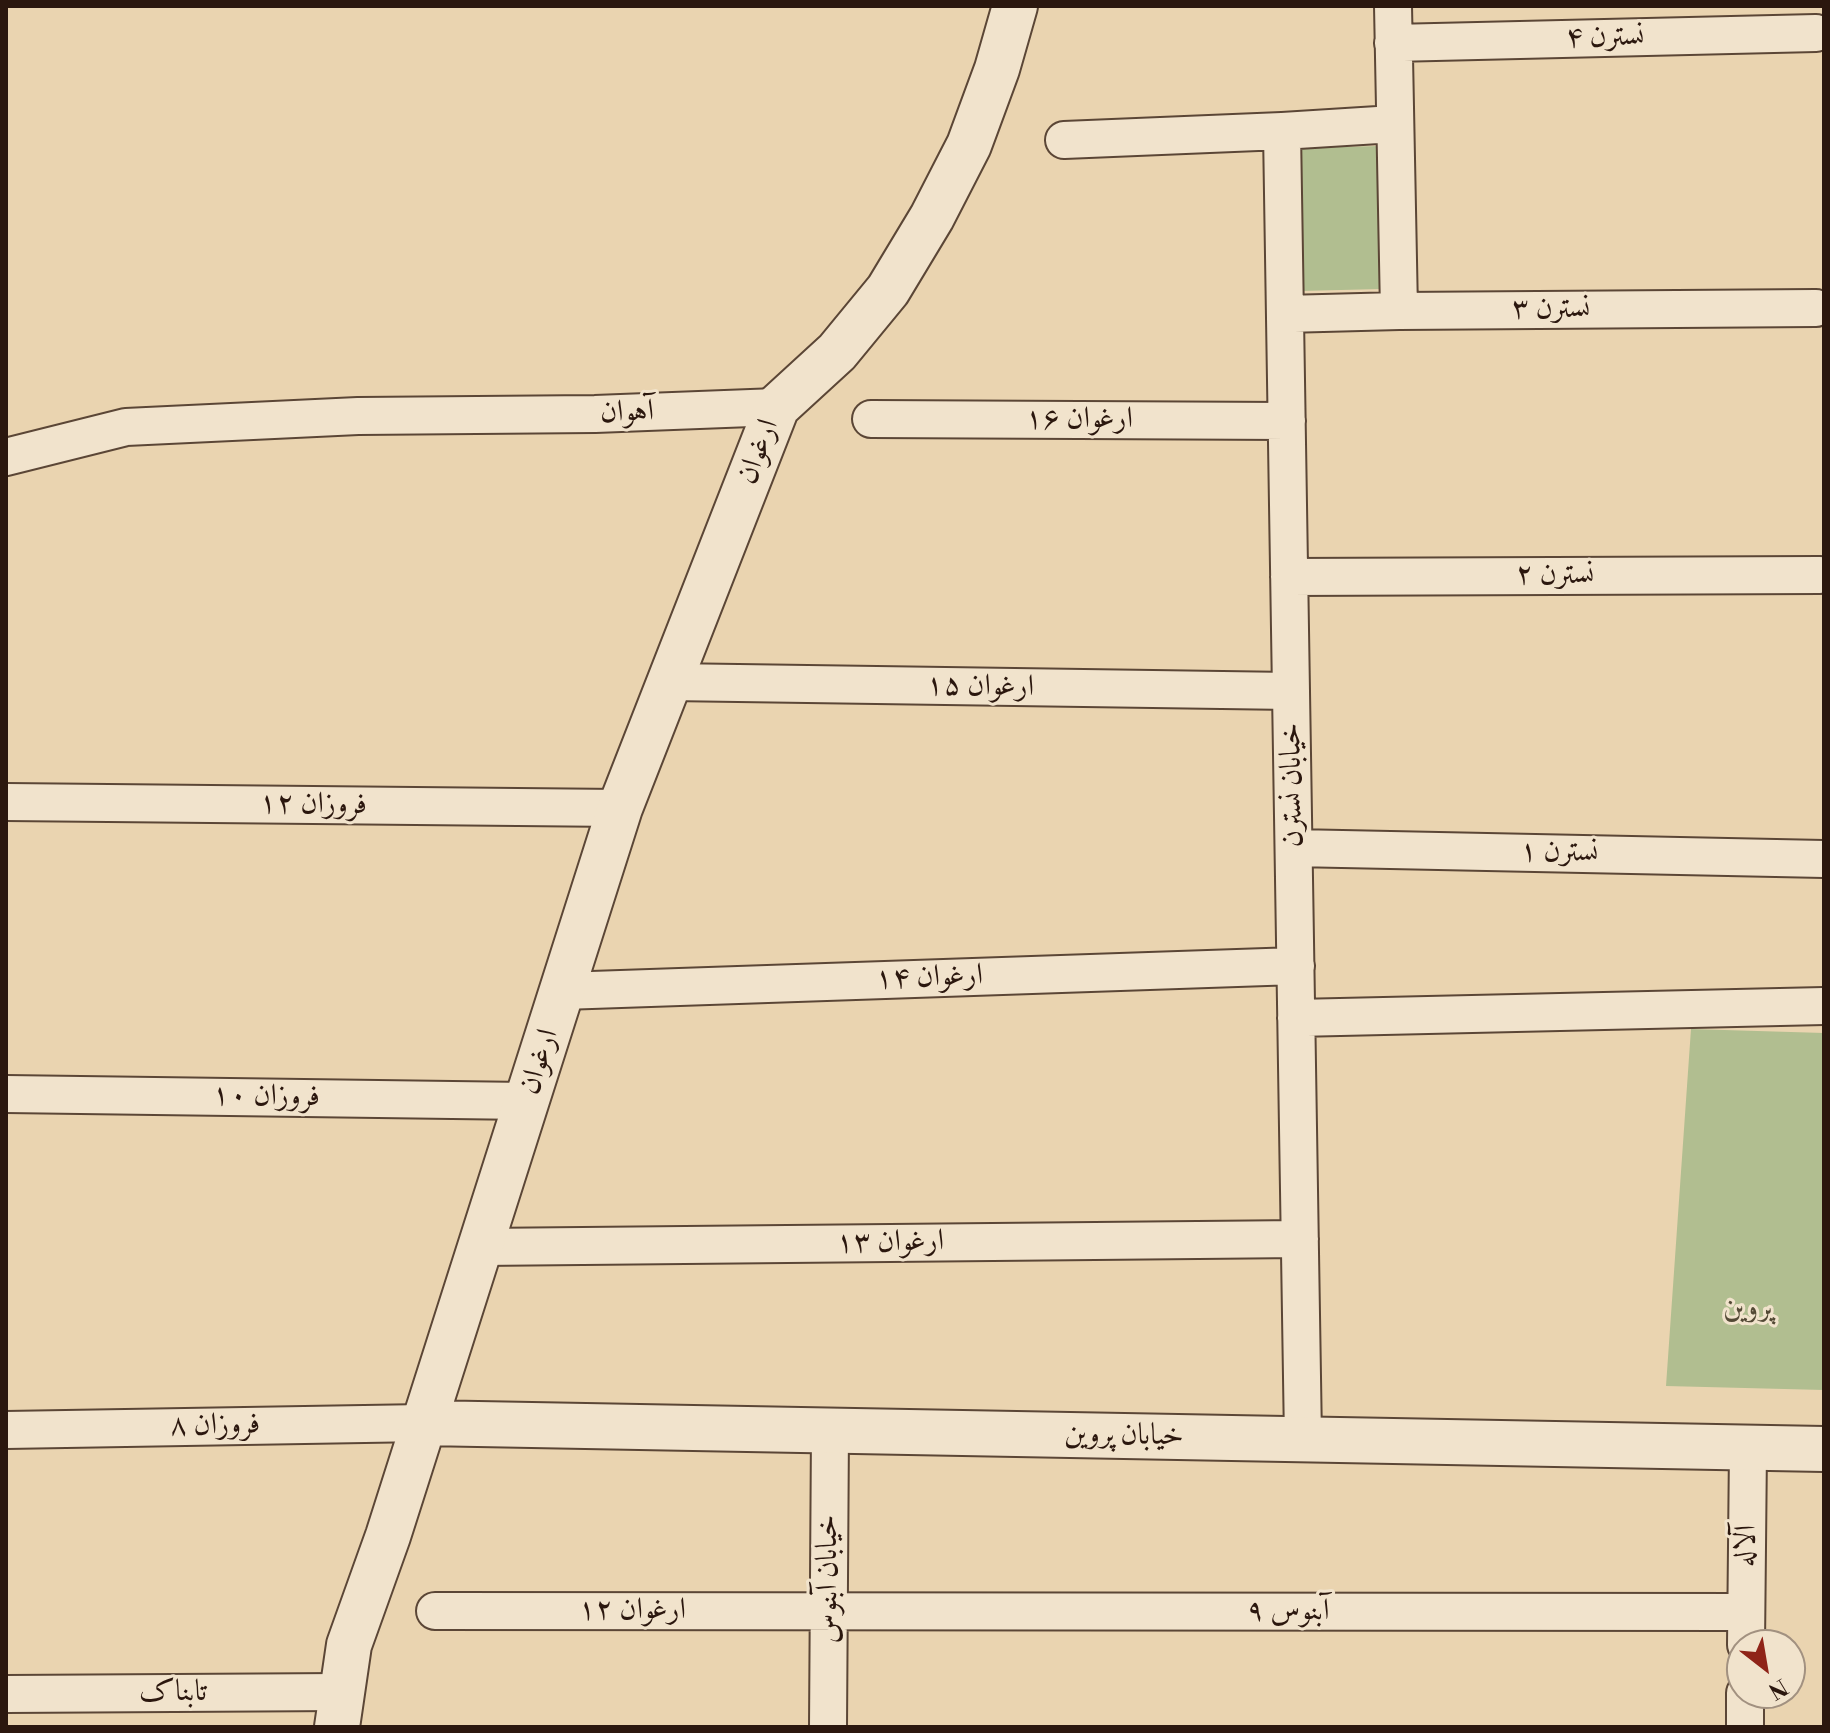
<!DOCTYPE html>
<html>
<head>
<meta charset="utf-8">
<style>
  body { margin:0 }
  #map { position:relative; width:1830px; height:1733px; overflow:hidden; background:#ead4b0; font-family:"Libre Bodoni",serif }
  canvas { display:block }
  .frame { position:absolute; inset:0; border:8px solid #2b170e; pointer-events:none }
  .north { position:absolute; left:1726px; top:1629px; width:80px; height:80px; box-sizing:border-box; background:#f1e3cc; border:2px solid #a29180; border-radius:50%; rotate:149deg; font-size:22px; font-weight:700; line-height:32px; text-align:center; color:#2b170e }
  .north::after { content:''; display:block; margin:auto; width:28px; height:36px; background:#8f2418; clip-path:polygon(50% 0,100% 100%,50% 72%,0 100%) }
</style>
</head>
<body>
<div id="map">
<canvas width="1830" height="1733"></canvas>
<div class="frame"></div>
<div class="north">N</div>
</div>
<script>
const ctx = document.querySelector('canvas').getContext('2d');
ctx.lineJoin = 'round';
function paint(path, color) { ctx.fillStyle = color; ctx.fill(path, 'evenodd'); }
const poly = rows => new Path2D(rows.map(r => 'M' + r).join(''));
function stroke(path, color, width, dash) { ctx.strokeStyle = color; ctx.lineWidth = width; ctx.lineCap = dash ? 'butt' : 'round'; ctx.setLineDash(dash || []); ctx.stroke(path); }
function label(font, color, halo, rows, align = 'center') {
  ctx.font = font + ' "Libre Bodoni",Amiri,serif'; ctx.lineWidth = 6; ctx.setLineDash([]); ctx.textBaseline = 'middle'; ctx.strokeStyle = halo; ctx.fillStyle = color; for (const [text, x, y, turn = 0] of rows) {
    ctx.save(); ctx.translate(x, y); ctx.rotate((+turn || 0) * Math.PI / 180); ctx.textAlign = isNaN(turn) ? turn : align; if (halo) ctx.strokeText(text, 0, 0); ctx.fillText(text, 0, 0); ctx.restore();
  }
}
paint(poly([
  [1379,146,1381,289,1301,291,1298,148],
  [1691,1029,1824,1033,1824,1390,1666,1386]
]), '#b1be90');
const minor = poly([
  [1393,6,1399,311],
  [1393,43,1816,33],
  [1282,131,1303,1439],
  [1064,140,1282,131,1394,124],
  [1285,314,1399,311,1816,308],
  [871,419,1287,421],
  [6,457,126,427,358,416,595,414,777,407],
  [1289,577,1820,575],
  [669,682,1291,691],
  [6,802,620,808],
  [1294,848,1824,859],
  [562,991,1296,966],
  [1296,1018,1824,1006],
  [6,1094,527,1101],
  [480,1247,1300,1239],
  [6,1430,424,1423],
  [435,1611,1746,1612],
  [1746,1645,1748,1448],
  [6,1694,341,1692],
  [828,1727,830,1430],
  [1745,1727,1745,1693]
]);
const tertiary = poly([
  [424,1423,1824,1449],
  [337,1727,349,1645,388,1536,620,808,777,407,837,352,888,290,932,217,969,145,997,69,1015,6]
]);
stroke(minor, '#5b4636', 40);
stroke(tertiary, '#5b4636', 48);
stroke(minor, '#f1e3cc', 36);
stroke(tertiary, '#f1e3cc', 44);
label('30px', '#2b170e', '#f1e3cc', [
  ["نسترن ۴",1605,38,-1],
  ["نسترن ۳",1551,310],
  ["آهوان",627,413,-2],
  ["ارغوان ۱۶",1079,420],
  ["ارغوان",759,452,-69],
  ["نسترن ۲",1555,576],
  ["ارغوان ۱۵",980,687,1],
  ["خیابان نسترن",1293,785,-91],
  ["فروزان ۱۲",313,805,1],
  ["نسترن ۱",1559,853,1],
  ["ارغوان ۱۴",929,978,-2],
  ["ارغوان",540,1062,-72],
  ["فروزان ۱۰",266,1097,1],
  ["ارغوان ۱۳",890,1243,-1],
  ["فروزان ۸",215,1426,-1],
  ["خیابان پروین",1124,1436,1],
  ["آلاله",1747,1546,-89],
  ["خیابان آبنوس",829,1579,-90],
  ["ارغوان ۱۲",632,1611],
  ["آبنوس ۹",1288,1612],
  ["تابناک",173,1693]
]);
label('italic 30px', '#534935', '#f1e3cc', [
  ["پروین",1748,1309]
]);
</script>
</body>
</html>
